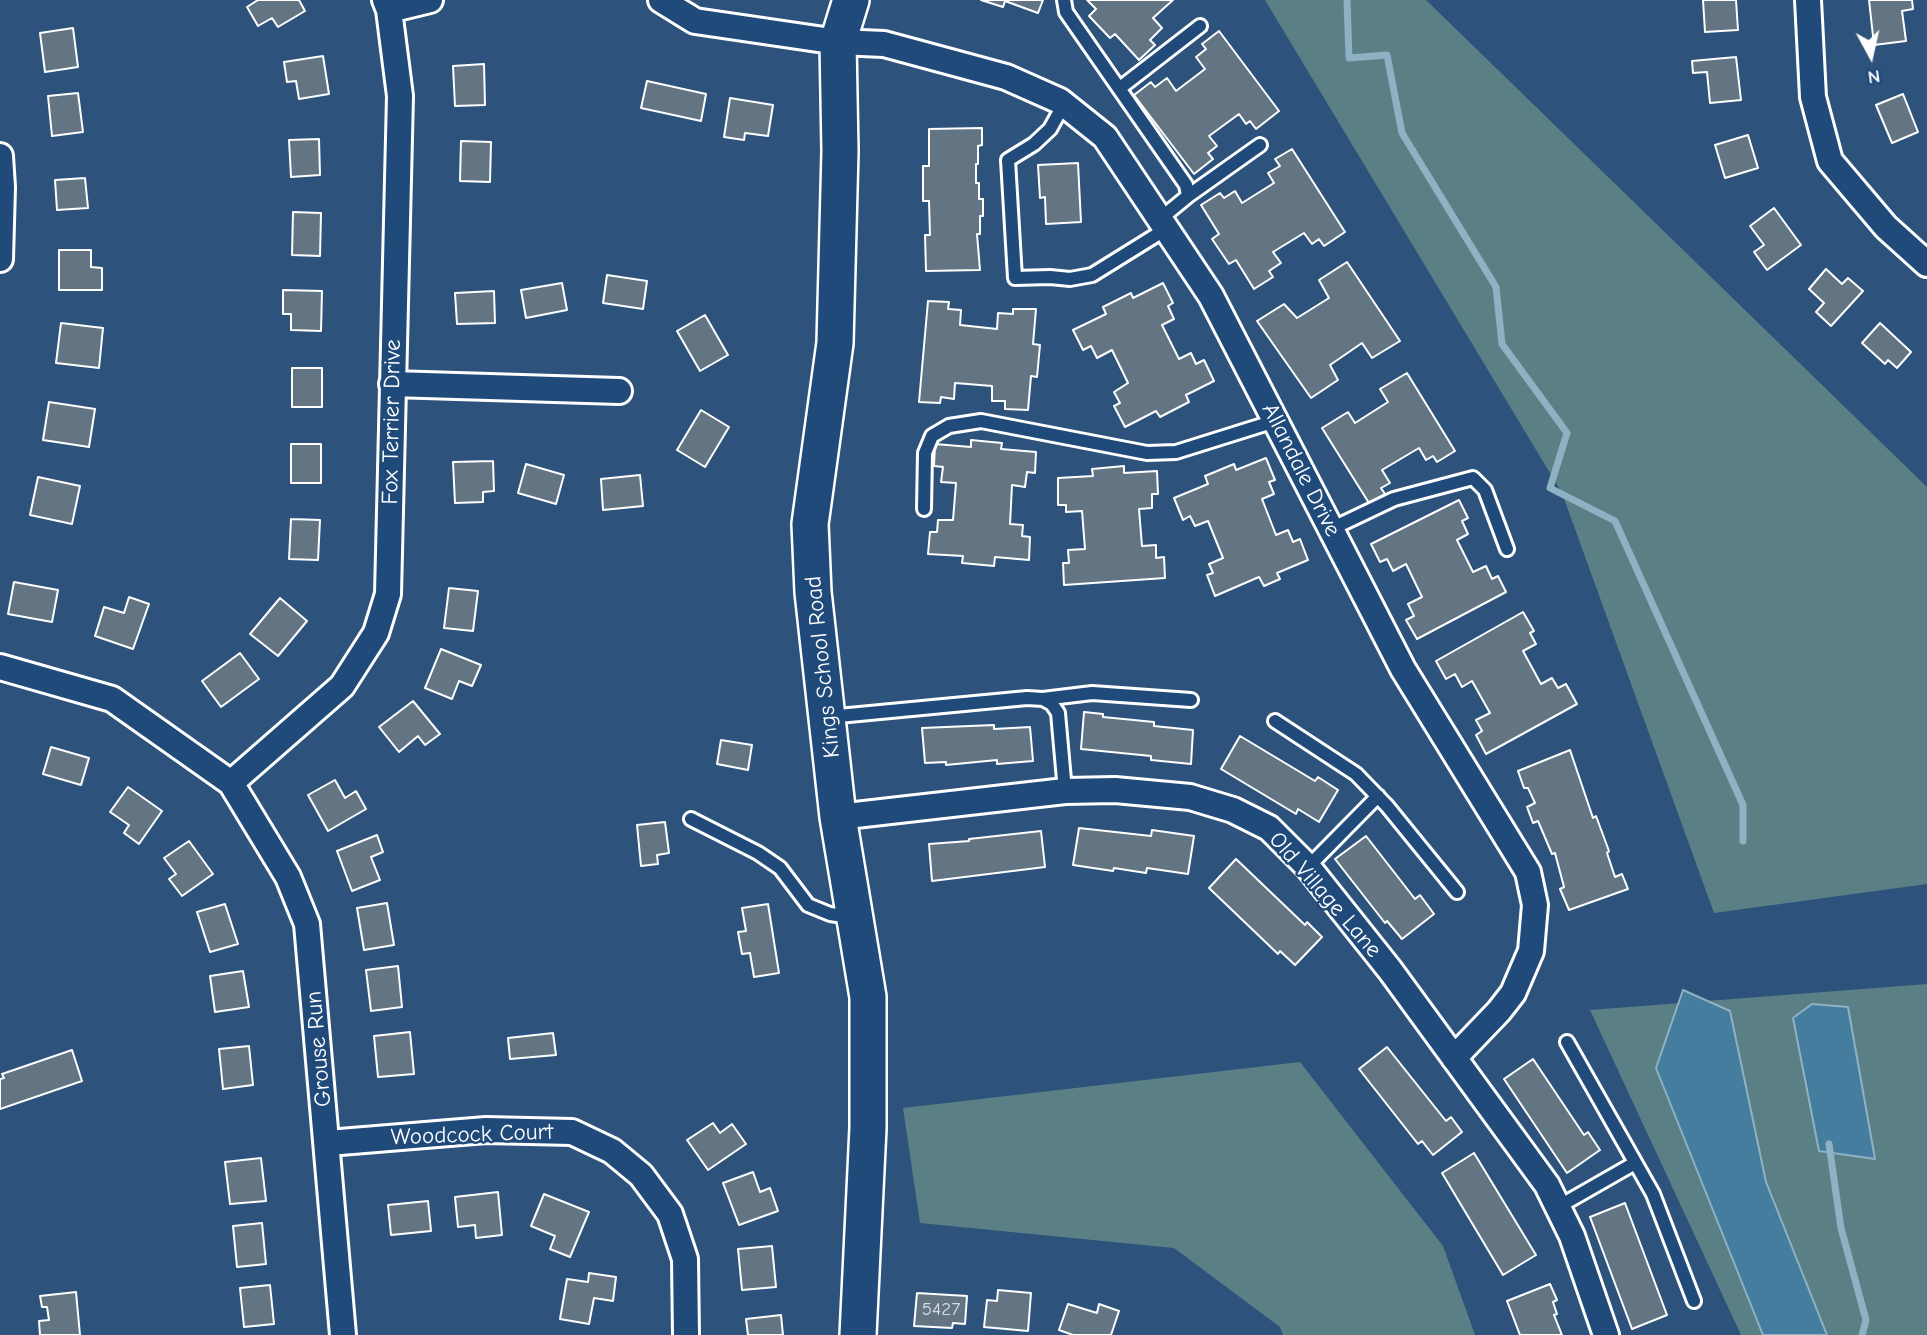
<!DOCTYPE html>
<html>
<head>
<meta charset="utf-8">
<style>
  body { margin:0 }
  #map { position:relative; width:1927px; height:1335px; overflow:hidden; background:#2d537c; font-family:"Comic Neue",sans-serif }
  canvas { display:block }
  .north { position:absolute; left:1836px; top:21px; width:70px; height:70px; -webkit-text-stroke:5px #1f4a7a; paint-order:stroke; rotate:172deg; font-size:19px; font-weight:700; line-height:28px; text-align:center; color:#fff }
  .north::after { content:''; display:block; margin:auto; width:24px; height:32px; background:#fff; clip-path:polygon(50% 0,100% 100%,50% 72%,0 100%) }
</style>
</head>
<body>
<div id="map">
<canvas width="1927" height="1335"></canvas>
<div class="north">N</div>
</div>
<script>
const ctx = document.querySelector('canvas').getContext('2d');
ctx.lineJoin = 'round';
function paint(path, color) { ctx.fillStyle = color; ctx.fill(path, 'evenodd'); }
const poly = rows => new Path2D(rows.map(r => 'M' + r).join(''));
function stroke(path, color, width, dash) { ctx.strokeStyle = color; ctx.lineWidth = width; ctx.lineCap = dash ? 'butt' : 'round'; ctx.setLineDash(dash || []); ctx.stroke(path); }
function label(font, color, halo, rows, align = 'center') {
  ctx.font = font + ' "Comic Neue",sans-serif'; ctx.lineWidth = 5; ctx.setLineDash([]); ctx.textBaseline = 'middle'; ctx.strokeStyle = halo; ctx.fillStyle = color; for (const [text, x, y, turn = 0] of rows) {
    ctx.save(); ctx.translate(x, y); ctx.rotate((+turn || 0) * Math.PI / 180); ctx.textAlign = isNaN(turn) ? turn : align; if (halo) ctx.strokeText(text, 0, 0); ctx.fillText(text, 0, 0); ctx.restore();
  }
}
paint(poly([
  [1265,0,1426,0,1927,487,1927,884,1714,913,1562,493],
  [1927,984,1927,1335,1741,1335,1590,1010],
  [1300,1062,1443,1246,1475,1335,1283,1335,1280,1327,1174,1248,920,1223,903,1108]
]), '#5a8086');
const water = poly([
  [1683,990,1730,1011,1766,1182,1827,1335,1763,1335,1656,1068,1683,990],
  [1812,1004,1848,1007,1875,1159,1819,1151,1793,1018,1812,1004]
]);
paint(water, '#447d9d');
stroke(water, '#8fb1c4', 2);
stroke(poly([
  [1347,0,1349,58,1387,55,1402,133,1496,287,1502,344,1567,433,1550,488,1615,521,1743,805,1743,841],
  [1829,1144,1841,1228,1866,1320,1862,1335]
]), '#8fb1c4', 7);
const building = poly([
  [258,0,299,0,305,11,278,27,272,18,258,26,247,7,258,0],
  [981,0,1043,0,1038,13,1005,1,1003,7,981,0],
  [1087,0,1173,0,1153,18,1162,28,1150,40,1155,45,1139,60,1115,34,1110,38,1089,16,1096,9,1087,0],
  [1703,0,1736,0,1738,30,1705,32,1703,0],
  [1869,0,1912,0,1913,9,1902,11,1906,41,1874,45,1869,0],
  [73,28,78,67,45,72,40,33,73,28],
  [1219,31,1279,111,1256,129,1250,121,1246,124,1239,114,1209,136,1217,146,1208,153,1213,159,1194,174,1134,95,1151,82,1155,87,1167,78,1176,91,1205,69,1196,57,1206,49,1202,44,1219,31],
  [323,56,329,94,299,99,296,81,287,82,284,62,323,56],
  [1736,57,1741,100,1710,103,1707,72,1693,73,1692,61,1736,57],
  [484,64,485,105,455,106,453,66,484,64],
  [647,81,706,94,701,121,641,108,647,81],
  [78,93,83,132,52,136,48,96,78,93],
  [1903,94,1918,132,1892,143,1876,105,1903,94],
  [730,98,773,105,768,136,745,133,744,140,724,137,730,98],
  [982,128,982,145,978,146,978,164,976,164,976,183,979,183,979,199,983,199,983,216,980,216,980,234,977,234,980,270,926,271,925,235,930,235,929,201,923,201,923,166,929,166,929,129,982,128],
  [1748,135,1758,168,1725,178,1715,145,1748,135],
  [319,139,320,175,291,177,289,140,319,139],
  [461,141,491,142,490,182,460,181,461,141],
  [1292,149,1345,232,1324,246,1319,239,1312,244,1304,233,1273,252,1281,263,1269,271,1273,277,1254,289,1236,260,1229,264,1212,239,1219,234,1201,205,1220,193,1224,198,1235,191,1242,203,1274,183,1268,173,1280,166,1275,159,1292,149],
  [1078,163,1081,222,1046,224,1045,197,1040,198,1038,165,1078,163],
  [85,178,88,208,57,210,55,180,85,178],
  [1774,208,1801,245,1767,270,1754,252,1764,245,1750,226,1774,208],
  [293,212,321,213,320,256,292,255,293,212],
  [59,250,91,250,91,267,102,268,102,290,59,290,59,250],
  [1347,262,1400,341,1372,358,1362,343,1330,365,1338,380,1311,398,1257,321,1284,304,1297,318,1329,298,1319,280,1347,262],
  [1826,269,1842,284,1848,278,1863,291,1831,326,1816,312,1824,303,1809,289,1826,269],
  [607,275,647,281,643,309,603,303,607,275],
  [562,283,567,310,526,318,521,290,562,283],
  [1163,283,1173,303,1168,306,1174,319,1162,325,1179,359,1191,353,1196,364,1204,360,1214,381,1186,395,1189,402,1160,417,1156,411,1125,427,1114,406,1120,403,1114,392,1128,383,1112,350,1097,358,1091,346,1083,350,1073,330,1106,314,1103,307,1131,293,1133,298,1163,283],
  [283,290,322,291,321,331,291,330,291,314,283,314,283,290],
  [494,291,495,323,457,324,455,293,494,291],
  [928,301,949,302,948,309,961,310,960,325,997,329,998,313,1013,314,1013,309,1036,309,1033,344,1040,345,1037,377,1031,376,1028,410,1005,409,1005,401,992,401,992,386,955,383,954,399,941,397,940,403,919,402,928,301],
  [705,315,728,355,700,371,677,331,705,315],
  [61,323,103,328,99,368,56,363,61,323],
  [1880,323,1911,352,1897,368,1888,360,1885,364,1862,343,1880,323],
  [292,368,322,368,322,407,292,407,292,368],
  [1407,373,1455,451,1437,462,1433,456,1426,460,1419,448,1382,470,1390,483,1381,488,1385,494,1369,503,1322,428,1348,412,1355,423,1388,402,1380,389,1407,373],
  [49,402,95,409,89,447,43,440,49,402],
  [701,410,729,427,705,467,677,450,701,410],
  [971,440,1002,443,1001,449,1036,452,1035,473,1027,472,1025,487,1012,485,1010,524,1023,525,1022,536,1030,537,1029,560,995,557,994,566,962,563,963,556,928,554,930,532,937,532,938,520,953,520,956,483,941,482,943,467,934,466,935,444,971,447,971,440],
  [291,444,321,444,321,483,291,483,291,444],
  [1266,458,1275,480,1269,482,1274,494,1262,499,1276,535,1288,530,1293,542,1300,539,1308,560,1277,573,1280,579,1264,586,1259,577,1215,596,1207,575,1213,573,1209,564,1223,558,1208,521,1195,526,1190,516,1183,520,1174,498,1208,484,1205,476,1234,464,1236,470,1266,458],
  [493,461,494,491,483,492,483,502,455,503,453,462,493,461],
  [526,464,564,475,556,504,518,493,526,464],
  [1124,466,1124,473,1157,471,1158,494,1152,494,1152,508,1139,509,1142,546,1156,545,1156,558,1164,557,1165,578,1064,585,1063,563,1069,563,1068,550,1085,549,1082,511,1066,512,1066,505,1058,505,1058,478,1093,476,1092,469,1124,466],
  [640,475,643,506,603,510,601,479,640,475],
  [38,477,80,486,72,524,30,515,38,477],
  [1459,500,1468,518,1462,521,1468,534,1457,540,1473,572,1486,566,1492,579,1498,576,1506,592,1417,639,1406,620,1414,616,1408,604,1422,597,1406,564,1393,571,1387,559,1380,562,1371,544,1459,500],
  [291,519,320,520,318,560,289,559,291,519],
  [14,582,58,590,52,622,8,614,14,582],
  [449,588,478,591,473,631,444,628,449,588],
  [129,597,149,604,133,649,95,636,104,607,124,613,129,597],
  [280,598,307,621,278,656,250,634,280,598],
  [1523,612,1534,631,1530,633,1536,644,1523,651,1541,684,1552,678,1558,688,1566,684,1577,704,1486,754,1476,735,1482,731,1476,720,1490,713,1472,681,1462,687,1455,674,1446,679,1436,661,1523,612],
  [441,649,481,665,472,686,459,681,452,699,425,688,441,649],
  [240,653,259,679,221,707,202,681,240,653],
  [413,701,440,734,425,745,418,736,399,752,379,727,413,701],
  [1084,712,1103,714,1103,717,1154,722,1154,726,1193,730,1191,764,1151,760,1151,756,1081,749,1084,712],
  [994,725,994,729,1030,727,1033,761,997,764,997,760,946,765,946,762,925,763,922,728,994,725],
  [1240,736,1315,781,1318,777,1338,790,1319,822,1298,809,1296,814,1221,769,1240,736],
  [721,740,752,745,748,770,717,764,721,740],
  [51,747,89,758,81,785,43,774,51,747],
  [1570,750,1593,818,1596,816,1609,851,1607,853,1615,877,1622,874,1628,889,1569,910,1560,889,1564,887,1555,853,1552,854,1538,821,1533,823,1527,807,1535,803,1528,788,1524,788,1518,771,1570,750],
  [335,780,345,798,356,791,366,809,328,831,308,795,335,780],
  [128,787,162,811,139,844,124,833,129,825,110,812,128,787],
  [665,822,669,853,657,855,658,864,641,866,637,825,665,822],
  [1079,828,1151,836,1152,830,1194,836,1188,874,1147,868,1146,873,1114,868,1113,871,1073,865,1079,828],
  [1041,831,1045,867,932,881,929,844,969,841,969,839,1041,831],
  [377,835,383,852,371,857,380,880,352,891,337,851,377,835],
  [1366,836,1415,899,1420,895,1434,914,1402,939,1387,921,1385,923,1335,859,1366,836],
  [189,841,213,874,182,896,169,879,176,874,164,858,189,841],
  [1236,859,1305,925,1307,922,1322,937,1295,965,1280,951,1278,954,1209,888,1236,859],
  [387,903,394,945,364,950,357,908,387,903],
  [225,904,238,944,210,952,197,912,225,904],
  [768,904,779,973,754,977,750,953,742,954,738,932,746,931,742,908,768,904],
  [398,966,402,1007,371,1011,366,970,398,966],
  [243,971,249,1007,215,1012,210,976,243,971],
  [410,1032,414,1074,378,1077,374,1036,410,1032],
  [553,1033,556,1055,510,1059,508,1038,553,1033],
  [249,1046,253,1085,223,1089,219,1049,249,1046],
  [1387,1047,1446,1121,1451,1117,1462,1132,1433,1155,1422,1141,1418,1144,1359,1069,1387,1047],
  [72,1050,82,1081,0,1109,0,1079,4,1078,2,1074,72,1050],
  [1533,1059,1584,1135,1588,1132,1600,1150,1567,1173,1504,1079,1533,1059],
  [713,1123,720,1133,732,1124,746,1144,708,1170,687,1140,713,1123],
  [1474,1153,1536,1255,1503,1275,1442,1173,1474,1153],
  [261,1158,266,1201,230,1204,225,1162,261,1158],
  [753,1172,760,1192,770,1188,778,1211,739,1225,723,1183,753,1172],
  [498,1192,502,1235,476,1238,475,1225,458,1227,455,1197,498,1192],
  [544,1194,589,1212,570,1257,550,1249,555,1236,531,1226,544,1194],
  [428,1201,431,1231,391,1235,388,1205,428,1201],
  [1625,1203,1667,1315,1632,1329,1590,1217,1625,1203],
  [262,1223,266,1264,237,1267,233,1226,262,1223],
  [772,1246,776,1287,742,1290,738,1249,772,1246],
  [589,1273,616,1277,613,1301,594,1298,589,1324,560,1319,567,1279,588,1282,589,1273],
  [1550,1284,1557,1300,1553,1302,1557,1314,1554,1315,1562,1335,1520,1335,1507,1301,1550,1284],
  [270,1285,274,1324,244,1327,240,1288,270,1285],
  [998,1290,1031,1293,1028,1331,984,1327,987,1300,997,1301,998,1290],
  [76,1292,80,1335,40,1335,39,1321,49,1320,47,1307,42,1307,40,1296,76,1292],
  [917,1293,967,1296,965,1324,953,1323,952,1328,914,1326,917,1293],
  [1068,1304,1097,1313,1099,1304,1119,1311,1111,1335,1073,1335,1059,1330,1068,1304],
  [781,1315,783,1335,748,1335,746,1319,781,1315]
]);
paint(building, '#637583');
stroke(building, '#fff', 2);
const lane = poly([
  [1064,0,1066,12,1186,185,1188,196,1160,219],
  [1120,88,1200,26],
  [1064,104,1050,129,1034,144,1008,160,1015,278,1050,277,1070,279,1092,275,1166,229],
  [1188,196,1260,145],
  [924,509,925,453,932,436,949,426,981,421,1147,453,1176,452,1275,421],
  [1331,529,1394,499,1473,478,1485,490,1507,549],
  [1043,699,1092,693,1191,700],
  [828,717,1027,698,1043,699,1052,704,1058,713,1065,791],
  [1275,721,1356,774,1387,806,1457,892],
  [691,819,758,853,780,868,808,905,830,914,851,917],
  [1308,867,1378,796],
  [1567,1042,1653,1194,1694,1301],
  [1558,1207,1635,1163]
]);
const street = poly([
  [661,0,695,21,838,42,884,44,1006,77,1060,101,1105,137,1211,296,1403,669,1528,872,1535,905,1531,951,1513,993,1499,1011,1454,1058],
  [1808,0,1813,97,1830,161,1886,227,1927,264],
  [389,10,430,0],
  [0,156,2,187,0,259],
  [392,384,619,391],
  [0,667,112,699,231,783,288,877,307,924,343,1335],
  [231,783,342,686,376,633,388,594,400,96,389,10,385,0],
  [838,817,1065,791,1115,790,1190,797,1233,810,1269,828,1308,867,1390,970,1547,1185,1572,1236,1606,1335],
  [328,1143,486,1130,572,1132,612,1151,641,1175,670,1214,685,1259,686,1335]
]);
const secondary = poly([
  [851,0,838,42,840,151,835,343,810,524,813,592,838,817,868,997,868,1128,858,1335]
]);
stroke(lane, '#fff', 18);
stroke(street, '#fff', 30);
stroke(secondary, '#fff', 40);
stroke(lane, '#1f4a7a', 12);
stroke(street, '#1f4a7a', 24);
stroke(secondary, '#1f4a7a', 35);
label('19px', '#d8dce0', null, [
  ["5427",941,1310]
]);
label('23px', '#fff', '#1f4a7a', [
  ["Fox Terrier Drive",392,422,-89],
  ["Allandale Drive",1301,470,63],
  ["Kings School Road",823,667,-96],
  ["Old Village Lane",1325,895,49],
  ["Grouse Run",319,1049,-95],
  ["Woodcock Court",472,1135,-2]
]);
</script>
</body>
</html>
